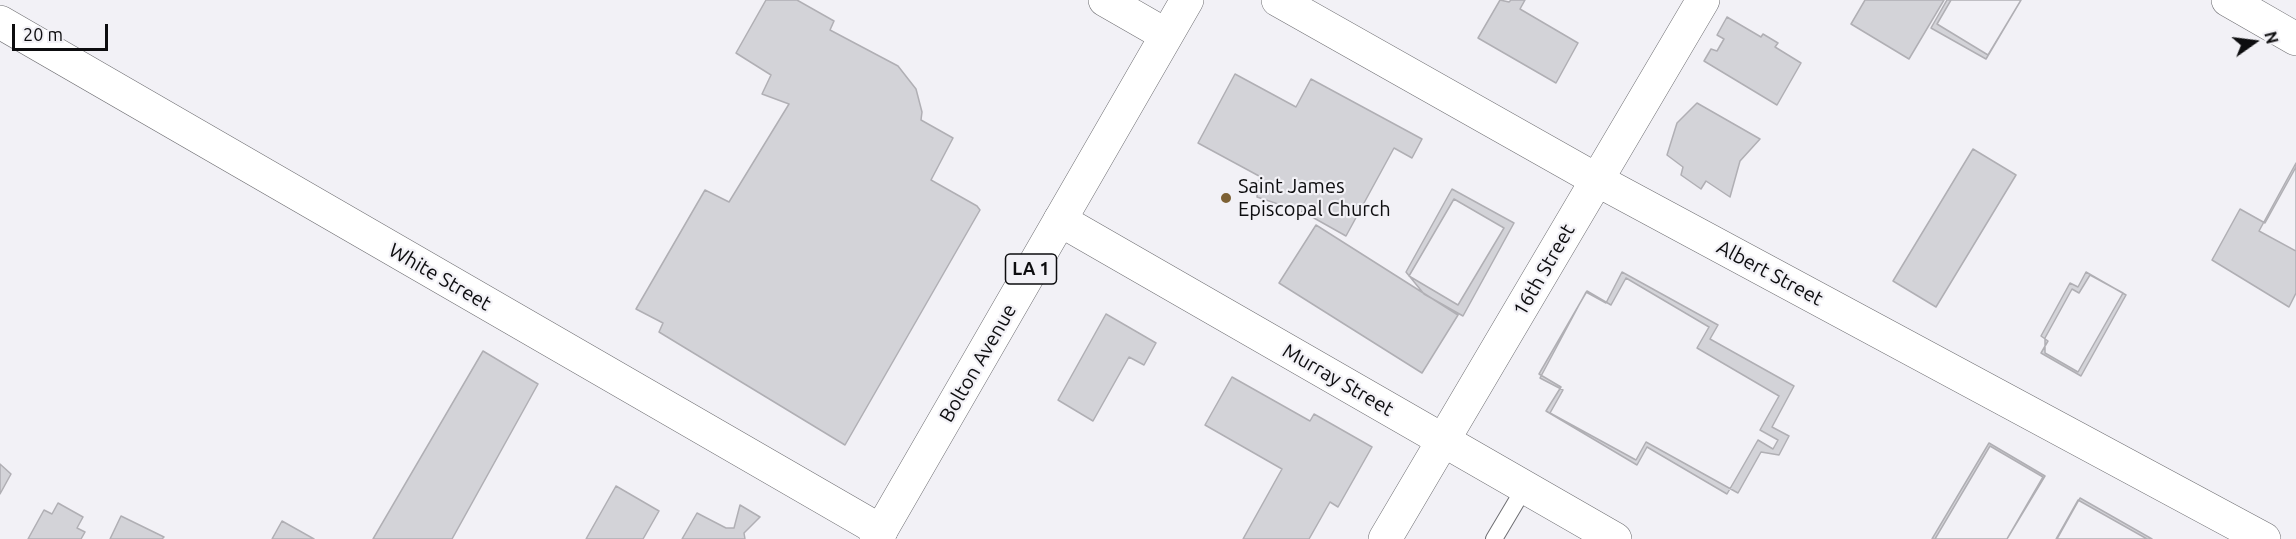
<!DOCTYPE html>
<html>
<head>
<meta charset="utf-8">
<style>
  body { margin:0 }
  #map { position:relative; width:2296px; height:539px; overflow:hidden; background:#f2f1f6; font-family:Ubuntu,sans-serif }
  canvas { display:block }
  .north { position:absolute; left:2224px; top:12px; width:60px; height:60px; -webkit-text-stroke:4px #f2f1f6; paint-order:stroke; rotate:76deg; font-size:16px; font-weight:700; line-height:24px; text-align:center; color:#0d0d0f }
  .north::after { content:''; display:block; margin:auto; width:21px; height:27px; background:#0d0d0f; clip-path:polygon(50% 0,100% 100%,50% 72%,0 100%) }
  .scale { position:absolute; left:12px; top:24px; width:96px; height:27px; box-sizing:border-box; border:3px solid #0d0d0f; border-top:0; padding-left:8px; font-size:18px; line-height:21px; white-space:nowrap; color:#0d0d0f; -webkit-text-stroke:4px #f2f1f6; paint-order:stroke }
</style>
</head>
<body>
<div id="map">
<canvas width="2296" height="539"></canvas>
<div class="north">N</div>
<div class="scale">20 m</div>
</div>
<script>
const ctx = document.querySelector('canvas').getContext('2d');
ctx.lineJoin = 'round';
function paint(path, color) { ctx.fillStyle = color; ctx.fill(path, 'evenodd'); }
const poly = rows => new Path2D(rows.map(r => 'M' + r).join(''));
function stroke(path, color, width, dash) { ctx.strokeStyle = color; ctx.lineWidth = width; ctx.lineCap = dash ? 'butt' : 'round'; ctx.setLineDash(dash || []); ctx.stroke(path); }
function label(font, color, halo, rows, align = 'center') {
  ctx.font = font + ' Ubuntu,sans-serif'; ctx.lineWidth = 4.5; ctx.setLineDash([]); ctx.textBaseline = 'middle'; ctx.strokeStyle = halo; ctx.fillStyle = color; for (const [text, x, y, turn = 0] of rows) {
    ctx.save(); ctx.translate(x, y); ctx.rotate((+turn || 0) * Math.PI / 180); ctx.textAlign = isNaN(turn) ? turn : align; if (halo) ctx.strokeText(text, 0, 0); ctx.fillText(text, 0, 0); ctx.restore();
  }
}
const building = poly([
  [766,0,797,0,834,21,830,30,898,66,916,89,922,112,921,120,953,138,931,180,977,206,980,210,845,445,659,332,663,323,636,309,705,190,729,202,789,104,762,94,771,75,736,53,766,0],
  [1500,0,1509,2,1511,0,1525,0,1520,9,1578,43,1556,83,1478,38,1500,0],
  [1865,0,1944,0,1909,59,1851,24,1865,0],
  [1947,0,2021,0,1986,59,1931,28,1947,0],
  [1951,0,2021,0,1988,55,1937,24,1951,0],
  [1727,17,1761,37,1763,34,1778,43,1775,47,1801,63,1777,105,1704,61,1711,49,1717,51,1724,39,1717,35,1727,17],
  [1235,74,1296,107,1311,79,1422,139,1412,158,1394,148,1346,236,1305,213,1257,197,1259,176,1198,143,1235,74],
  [1697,103,1760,139,1740,161,1730,197,1706,181,1701,189,1681,175,1683,167,1667,155,1677,123,1697,103],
  [1973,149,2016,175,1936,307,1893,281,1973,149],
  [2296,163,2296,251,2259,231,2296,163],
  [2296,167,2296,293,2289,307,2212,260,2240,209,2265,223,2296,167],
  [1452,189,1514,223,1463,316,1424,294,1406,272,1452,189],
  [1454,199,1504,228,1458,305,1409,276,1454,199],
  [1316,225,1458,315,1422,373,1279,283,1316,225],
  [1622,272,1718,325,1710,339,1794,386,1772,427,1789,436,1779,455,1761,452,1738,493,1646,442,1636,460,1550,413,1563,390,1540,378,1586,292,1606,303,1622,272],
  [2086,272,2126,295,2081,376,2041,353,2048,341,2041,336,2070,283,2078,287,2086,272],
  [2090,275,2123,293,2078,372,2045,353,2045,338,2072,289,2079,293,2090,275],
  [1626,278,1709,327,1697,348,1779,396,1760,430,1778,440,1773,449,1758,440,1727,494,1647,447,1637,465,1546,411,1561,387,1539,374,1587,291,1611,305,1626,278],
  [1106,314,1156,343,1144,365,1129,357,1093,421,1058,400,1106,314],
  [483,351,538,384,452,539,373,539,483,351],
  [1232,377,1310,421,1314,414,1372,447,1338,507,1330,502,1309,539,1243,539,1282,469,1205,425,1232,377],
  [1989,443,2045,476,2007,539,1932,539,1989,443],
  [1990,446,2043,477,2007,539,1935,539,1990,446],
  [0,464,11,474,0,494,0,464],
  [616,486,659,511,643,539,586,539,616,486],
  [2080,498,2152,539,2057,539,2080,498],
  [2078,500,2147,539,2056,539,2078,500],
  [58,503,83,517,77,528,85,532,81,539,28,539,44,510,52,514,58,503],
  [740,505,760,517,744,533,745,539,682,539,697,513,726,528,734,528,740,505],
  [121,516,164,537,162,539,110,539,121,516],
  [282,521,314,539,272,539,282,521]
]);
paint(building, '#d3d3d8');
stroke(building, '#b0afb4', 1.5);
const lane = poly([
  [1494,539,1525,487]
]);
const street = poly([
  [1105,0,1166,35],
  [1278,0,1597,180,2264,539],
  [0,22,881,531],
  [1060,220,1615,539],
  [1385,539,1703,0]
]);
const secondary = poly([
  [2228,0,2296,39]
]);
const primary = poly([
  [876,539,1187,0]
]);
stroke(lane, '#6e6e72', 18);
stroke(street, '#6e6e72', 34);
stroke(secondary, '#6e6e72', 34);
stroke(primary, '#6e6e72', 34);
stroke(lane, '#fff', 16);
stroke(street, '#fff', 33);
stroke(secondary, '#fff', 33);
stroke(primary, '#fff', 33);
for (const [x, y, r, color] of [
  [1226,198,6,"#7d6134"]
]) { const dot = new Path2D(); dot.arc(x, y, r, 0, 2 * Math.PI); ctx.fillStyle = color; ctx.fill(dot); stroke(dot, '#f2f1f6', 2); }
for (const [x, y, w] of [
  [1031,269,51]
]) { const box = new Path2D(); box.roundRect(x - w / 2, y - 15, w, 30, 4.5); ctx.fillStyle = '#f2f1f6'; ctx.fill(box); stroke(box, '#0d0d0f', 1.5); }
label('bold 18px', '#0d0d0f', null, [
  ["LA 1",1031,269]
]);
label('20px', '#0d0d0f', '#f2f1f6', [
  ["Saint James",1238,186],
  ["Episcopal Church",1238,209]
], 'left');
label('20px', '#0d0d0f', '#f2f1f6', [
  ["16th Street",1544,270,-60],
  ["Albert Street",1770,273,28],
  ["White Street",440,277,30],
  ["Bolton Avenue",978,363,-60],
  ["Murray Street",1338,380,30]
]);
</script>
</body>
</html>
